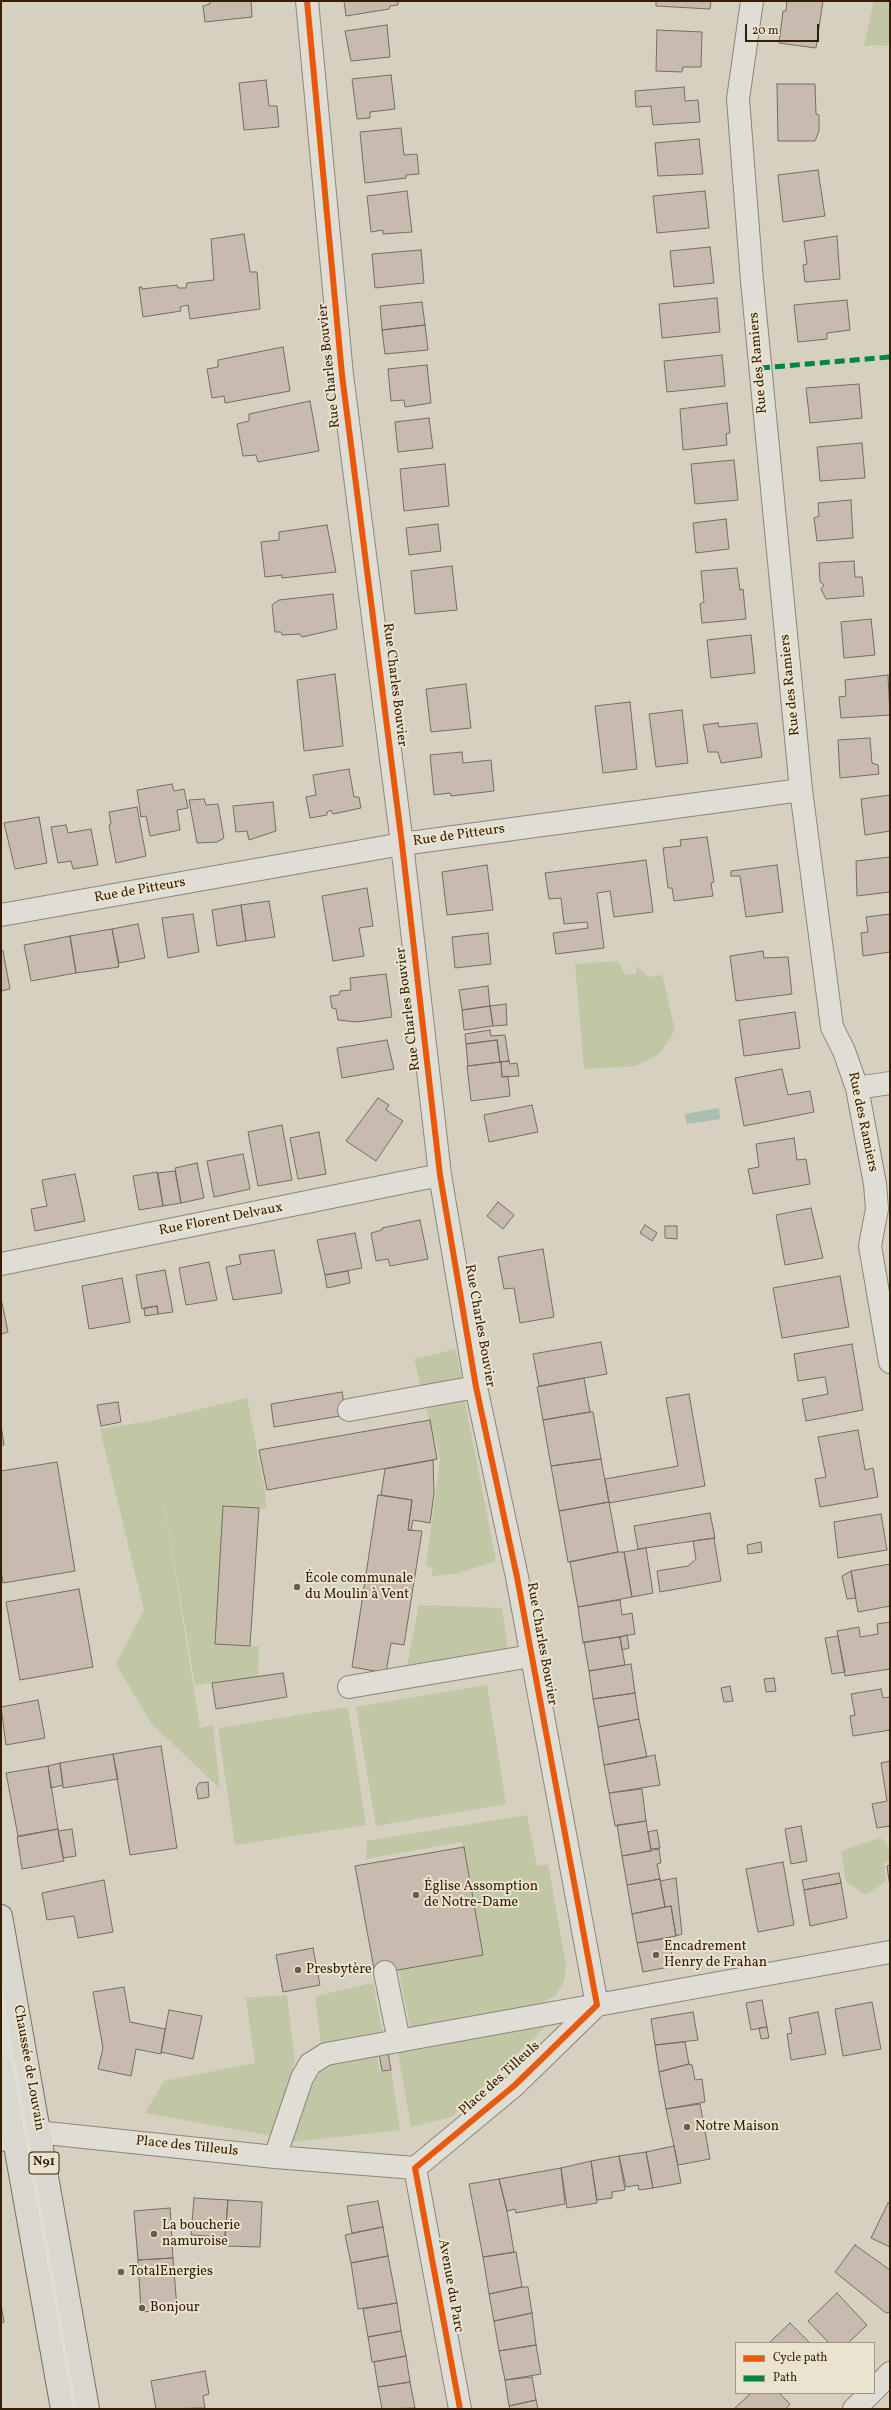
<!DOCTYPE html>
<html>
<head>
<meta charset="utf-8">
<style>
  body { margin:0 }
  #map { position:relative; width:891px; height:2410px; overflow:hidden; background:#d5d0c0; font-family:Vollkorn,serif }
  canvas { display:block }
  .frame { position:absolute; inset:0; border:2px solid #351e05; pointer-events:none }
  .legend { position:absolute; left:735px; top:2342px; width:140px; height:52px; box-sizing:border-box; background:#eae3d0; border:1px solid #a2947f; margin:0; padding:5px 7px; list-style:none; font-size:12px; color:#351e05 }
  .legend li { display:flex; align-items:center; gap:8px; height:20px }
  .legend b { width:20px; border:1px solid #a2947f }
  .scale { position:absolute; left:745px; top:24px; width:74px; height:18px; box-sizing:border-box; border:2px solid #351e05; border-top:0; padding-left:5px; font-size:12px; line-height:14px; white-space:nowrap; color:#351e05; -webkit-text-stroke:3px #eae3d0; paint-order:stroke }
</style>
</head>
<body>
<div id="map">
<canvas width="891" height="2410"></canvas>
<div class="frame"></div>
<ul class="legend">
<li><b style="height:5px;background:#e8590c"></b>Cycle path</li>
<li><b style="height:5px;background:#00873e"></b>Path</li>
</ul>
<div class="scale">20 m</div>
</div>
<script>
const ctx = document.querySelector('canvas').getContext('2d');
ctx.lineJoin = 'round';
function paint(path, color) { ctx.fillStyle = color; ctx.fill(path, 'evenodd'); }
const poly = rows => new Path2D(rows.map(r => 'M' + r).join(''));
function stroke(path, color, width, dash) { ctx.strokeStyle = color; ctx.lineWidth = width; ctx.lineCap = dash ? 'butt' : 'round'; ctx.setLineDash(dash || []); ctx.stroke(path); }
function label(font, color, halo, rows, align = 'center') {
  ctx.font = font + ' Vollkorn,serif'; ctx.lineWidth = 4; ctx.setLineDash([]); ctx.textBaseline = 'middle'; ctx.strokeStyle = halo; ctx.fillStyle = color; for (const [text, x, y, turn = 0] of rows) {
    ctx.save(); ctx.translate(x, y); ctx.rotate((+turn || 0) * Math.PI / 180); ctx.textAlign = isNaN(turn) ? turn : align; if (halo) ctx.strokeText(text, 0, 0); ctx.fillText(text, 0, 0); ctx.restore();
  }
}
paint(poly([
  [874,1,890,1,890,45,864,46],
  [618,961,625,975,636,974,637,966,648,977,662,975,675,1030,660,1053,636,1066,584,1069,575,964],
  [456,1349,462,1382,422,1391,414,1359],
  [464,1397,496,1561,455,1574,431,1576,433,1568,426,1566,440,1459,425,1404],
  [247,1398,265,1490,266,1509,223,1506,215,1644,259,1646,258,1677,195,1685,159,1471,200,1728,213,1725,220,1789,151,1723,116,1664,144,1610,100,1429,151,1421],
  [419,1605,502,1608,508,1650,406,1671],
  [487,1685,506,1804,376,1826,356,1707],
  [348,1707,366,1825,235,1845,218,1728],
  [527,1815,537,1866,548,1864,566,1965,564,1981,555,1996,533,2007,411,2030,397,1964,481,1949,462,1842,366,1859,367,1841],
  [880,1838,886,1842,890,1851,890,1862,884,1863,886,1881,866,1895,846,1882,841,1851],
  [373,1983,383,2035,321,2044,315,1996],
  [287,1995,295,2063,272,2136,145,2113,164,2081,255,2063,246,1998],
  [547,2025,451,2117,411,2127,398,2052],
  [376,2051,380,2072,391,2070,400,2130,292,2142,314,2081,320,2071,336,2062]
]), '#c1c6a5');
paint(poly([
  [719,1108,720,1119,687,1124,685,1114]
]), '#a8bfb1');
const building = poly([
  [210,1,251,1,252,17,205,22,203,6,210,4,210,1],
  [344,1,398,1,398,5,390,6,389,9,346,16,344,1],
  [656,1,711,1,710,9,656,6,656,1],
  [787,1,823,1,816,48,779,43,783,11,786,11,787,1],
  [387,25,390,57,351,61,345,31,387,25],
  [657,30,702,32,701,67,683,67,682,72,656,71,657,30],
  [391,75,395,109,370,112,370,118,357,119,352,79,391,75],
  [266,80,269,106,277,106,279,127,244,130,239,83,266,80],
  [777,84,815,84,816,114,819,115,819,131,815,141,778,141,777,84],
  [684,87,685,101,698,100,700,122,653,125,651,106,636,107,635,91,684,87],
  [401,128,404,155,417,154,419,174,406,175,406,178,365,183,360,132,401,128],
  [699,139,703,174,658,176,655,143,699,139],
  [818,170,825,216,783,222,778,175,818,170],
  [407,191,412,232,383,234,383,230,371,232,367,196,407,191],
  [705,191,709,228,657,233,653,196,705,191],
  [244,234,250,272,257,272,260,309,190,319,188,305,180,307,181,311,143,317,139,287,142,287,142,289,177,285,178,288,186,288,187,283,214,280,211,239,244,234],
  [837,236,840,279,805,282,803,265,807,264,804,241,837,236],
  [710,247,714,283,674,287,670,251,710,247],
  [421,250,424,283,375,288,372,254,421,250],
  [717,298,720,332,662,338,659,304,717,298],
  [847,300,850,330,827,333,827,339,798,342,794,305,847,300],
  [422,302,425,325,382,330,380,306,422,302],
  [425,325,428,350,385,354,382,330,425,325],
  [283,347,290,391,225,403,224,396,212,398,207,369,218,367,218,360,283,347],
  [722,355,725,386,667,392,664,361,722,355],
  [427,365,431,403,405,407,404,400,391,401,388,369,427,365],
  [859,384,862,418,810,423,806,388,859,384],
  [310,401,319,451,258,462,256,455,243,456,237,424,249,421,249,414,310,401],
  [727,403,730,433,726,434,727,445,683,450,680,409,727,403],
  [429,418,433,448,398,452,395,422,429,418],
  [862,443,865,478,820,481,817,447,862,443],
  [734,460,738,500,695,504,691,464,734,460],
  [445,464,449,506,404,511,400,469,445,464],
  [851,500,853,538,817,541,814,518,819,516,818,503,851,500],
  [726,519,729,549,696,553,693,523,726,519],
  [438,524,441,551,409,555,406,528,438,524],
  [327,525,336,572,282,578,282,575,265,577,261,542,279,540,279,532,327,525],
  [854,561,855,577,862,577,864,596,826,599,821,589,824,585,820,582,819,563,854,561],
  [452,566,457,610,415,614,411,571,452,566],
  [737,568,740,590,743,589,746,619,702,623,700,604,704,602,701,571,737,568],
  [333,594,337,629,302,637,300,634,282,635,281,632,275,632,272,605,279,600,333,594],
  [871,619,875,655,844,658,841,622,871,619],
  [751,635,755,673,711,678,707,640,751,635],
  [335,674,343,746,304,751,297,680,335,674],
  [888,675,890,715,841,718,839,697,846,696,845,680,888,675],
  [466,684,471,728,431,732,426,689,466,684],
  [630,702,637,769,603,773,595,706,630,702],
  [682,710,688,763,656,767,649,714,682,710],
  [718,723,719,727,757,723,762,757,721,763,718,752,708,752,703,725,718,723],
  [870,738,872,763,878,765,879,774,840,778,838,740,870,738],
  [462,752,463,763,491,760,494,791,451,796,450,793,434,795,430,755,462,752],
  [349,769,354,797,359,797,361,808,333,814,331,810,327,812,327,815,310,818,306,797,316,795,313,775,349,769],
  [172,784,174,791,184,789,188,808,177,810,180,830,150,836,146,816,141,817,137,790,172,784],
  [890,795,890,831,865,835,861,799,890,795],
  [204,799,206,805,218,804,224,838,217,842,197,843,189,800,204,799],
  [273,802,276,831,249,840,247,831,236,832,233,806,273,802],
  [137,807,146,856,116,863,109,825,111,824,109,812,137,807],
  [39,817,47,863,15,869,4,823,39,817],
  [66,825,68,833,91,829,98,865,73,869,71,861,58,863,51,827,66,825],
  [707,837,714,882,711,883,713,896,674,901,672,888,668,888,663,848,681,846,680,840,707,837],
  [890,857,890,892,857,896,856,861,890,857],
  [646,860,653,912,614,917,610,891,597,893,604,948,556,954,553,933,588,928,587,922,564,924,561,898,549,899,545,873,646,860],
  [487,865,493,910,447,915,442,872,487,865],
  [777,865,783,912,746,917,740,876,731,876,731,871,777,865],
  [367,888,373,926,359,928,364,956,333,961,322,896,367,888],
  [269,901,275,937,246,941,241,905,269,901],
  [241,905,246,941,217,946,212,910,241,905],
  [193,914,199,952,168,958,162,918,193,914],
  [890,914,890,952,863,956,861,933,868,932,866,917,890,914],
  [138,924,145,958,119,963,112,929,138,924],
  [112,929,119,967,76,973,70,936,112,929],
  [488,933,491,964,455,968,452,937,488,933],
  [70,936,76,973,31,981,24,945,70,936],
  [3,951,10,989,1,991,1,952,3,951],
  [763,951,764,958,788,957,792,994,736,1001,730,956,763,951],
  [386,974,392,1017,357,1022,338,1020,336,1009,332,1008,330,996,339,995,340,991,351,990,350,978,386,974],
  [488,986,490,1006,462,1010,459,990,488,986],
  [506,1004,507,1025,493,1026,490,1006,506,1004],
  [490,1006,493,1026,464,1030,462,1010,490,1006],
  [795,1012,800,1048,744,1056,739,1020,795,1012],
  [490,1030,491,1036,505,1035,509,1061,500,1062,497,1040,466,1044,465,1034,490,1030],
  [387,1040,394,1069,342,1078,337,1048,387,1040],
  [497,1040,500,1062,468,1066,466,1044,497,1040],
  [509,1061,510,1064,517,1063,519,1076,502,1077,501,1062,509,1061],
  [501,1062,502,1077,508,1076,510,1096,471,1101,467,1066,501,1062],
  [782,1069,788,1095,810,1091,814,1112,744,1126,735,1078,782,1069],
  [378,1098,389,1105,386,1110,403,1121,376,1161,346,1141,378,1098],
  [532,1105,538,1132,489,1142,484,1115,532,1105],
  [282,1125,292,1180,258,1186,248,1132,282,1125],
  [319,1132,326,1174,298,1179,290,1138,319,1132],
  [794,1138,797,1160,806,1159,810,1184,753,1194,748,1169,759,1167,756,1144,794,1138],
  [243,1154,250,1189,214,1197,207,1161,243,1154],
  [197,1163,204,1198,181,1203,175,1168,197,1163],
  [175,1171,181,1203,163,1206,158,1173,175,1171],
  [157,1172,163,1206,139,1210,133,1176,157,1172],
  [75,1174,85,1221,35,1231,31,1209,47,1206,42,1180,75,1174],
  [498,1202,514,1215,503,1229,487,1216,498,1202],
  [811,1208,823,1258,785,1265,776,1215,811,1208],
  [420,1220,428,1259,390,1266,388,1259,376,1261,371,1233,382,1230,382,1228,420,1220],
  [645,1225,657,1233,652,1241,640,1233,645,1225],
  [665,1226,677,1226,677,1239,665,1238,665,1226],
  [355,1233,362,1268,325,1275,317,1240,355,1233],
  [543,1249,554,1317,520,1323,514,1288,504,1289,498,1257,543,1249],
  [274,1250,282,1293,233,1300,226,1267,241,1264,239,1255,274,1250],
  [209,1262,217,1300,186,1305,179,1268,209,1262],
  [165,1270,173,1312,158,1314,157,1306,142,1309,136,1275,165,1270],
  [348,1271,350,1283,327,1288,325,1275,348,1271],
  [840,1276,849,1327,782,1338,773,1288,840,1276],
  [122,1278,130,1322,89,1329,82,1286,122,1278],
  [1,1298,8,1332,1,1334,1,1298],
  [157,1306,158,1314,145,1316,144,1308,157,1306],
  [601,1342,607,1374,539,1386,533,1354,601,1342],
  [852,1344,863,1410,806,1421,802,1399,828,1394,825,1377,798,1381,794,1354,852,1344],
  [584,1378,590,1412,543,1420,537,1387,584,1378],
  [342,1392,346,1415,274,1427,271,1404,342,1392],
  [689,1394,705,1486,609,1503,605,1479,678,1466,666,1398,689,1394],
  [118,1402,121,1422,101,1426,97,1405,118,1402],
  [590,1412,593,1412,601,1459,551,1466,543,1420,590,1412],
  [430,1420,437,1459,267,1490,259,1450,430,1420],
  [1,1425,4,1445,1,1445,1,1425],
  [858,1430,865,1470,873,1468,878,1497,820,1507,815,1479,826,1477,818,1437,858,1430],
  [601,1459,609,1502,559,1511,551,1466,601,1459],
  [433,1460,434,1493,430,1523,413,1520,411,1530,408,1530,412,1500,381,1495,385,1469,433,1460],
  [57,1462,75,1571,3,1583,1,1570,1,1471,57,1462],
  [378,1495,412,1500,408,1530,422,1531,404,1645,391,1643,386,1673,352,1667,378,1495],
  [609,1502,618,1552,568,1562,559,1511,609,1502],
  [223,1506,259,1508,250,1646,215,1644,223,1506],
  [710,1513,715,1538,638,1549,634,1526,710,1513],
  [881,1514,887,1550,838,1558,834,1522,881,1514],
  [714,1538,721,1581,660,1592,657,1571,688,1566,696,1559,693,1541,714,1538],
  [761,1542,762,1552,748,1554,747,1545,761,1542],
  [646,1548,653,1593,632,1597,624,1552,646,1548],
  [618,1552,624,1552,632,1597,578,1607,570,1562,618,1552],
  [890,1564,890,1606,858,1612,851,1571,890,1564],
  [851,1571,856,1598,847,1599,842,1576,851,1571],
  [79,1589,93,1667,20,1680,6,1602,79,1589],
  [620,1600,622,1615,632,1613,635,1634,583,1643,578,1607,620,1600],
  [890,1622,890,1669,845,1676,837,1631,859,1627,860,1637,878,1634,877,1624,890,1622],
  [627,1635,629,1648,622,1650,620,1637,627,1635],
  [838,1636,845,1672,832,1674,825,1638,838,1636],
  [620,1637,625,1665,589,1671,584,1642,620,1637],
  [631,1664,635,1693,593,1699,589,1671,631,1664],
  [283,1673,287,1697,216,1709,212,1683,283,1673],
  [774,1678,776,1691,766,1692,764,1679,774,1678],
  [730,1686,733,1701,724,1702,721,1688,730,1686],
  [881,1689,883,1698,890,1697,890,1730,853,1736,850,1716,855,1715,851,1694,881,1689],
  [635,1693,639,1719,598,1727,593,1699,635,1693],
  [38,1700,45,1738,6,1745,1,1707,38,1700],
  [639,1719,647,1757,604,1765,598,1727,639,1719],
  [161,1746,177,1848,130,1855,113,1754,161,1746],
  [113,1754,118,1779,63,1788,60,1763,113,1754],
  [655,1755,660,1785,609,1793,604,1765,655,1755],
  [890,1761,890,1826,877,1828,872,1804,887,1801,881,1763,890,1761],
  [60,1763,63,1785,51,1788,48,1766,60,1763],
  [48,1766,58,1829,18,1836,6,1773,48,1766],
  [208,1782,209,1797,198,1799,196,1788,199,1783,208,1782],
  [642,1789,646,1821,615,1826,609,1793,642,1789],
  [646,1821,651,1851,622,1856,617,1825,646,1821],
  [801,1826,807,1861,791,1864,785,1829,801,1826],
  [58,1829,64,1861,22,1869,17,1837,58,1829],
  [72,1829,76,1856,63,1858,58,1831,72,1829],
  [657,1830,660,1848,651,1849,648,1832,657,1830],
  [464,1847,483,1955,375,1974,355,1866,464,1847],
  [659,1849,661,1863,657,1864,660,1879,627,1885,622,1856,659,1849],
  [783,1862,794,1925,758,1932,746,1869,783,1862],
  [890,1865,890,1887,887,1866,890,1865],
  [839,1873,841,1883,804,1890,802,1880,839,1873],
  [676,1878,682,1934,676,1936,671,1906,665,1907,660,1881,676,1878],
  [660,1879,665,1907,632,1914,627,1885,660,1879],
  [104,1880,113,1932,78,1938,74,1916,47,1920,42,1893,104,1880],
  [841,1883,847,1918,810,1926,804,1890,841,1883],
  [671,1906,676,1936,637,1943,632,1914,671,1906],
  [669,1938,674,1966,643,1972,637,1943,669,1938],
  [313,1948,320,1985,283,1992,276,1955,313,1948],
  [124,1987,130,2022,165,2029,161,2054,136,2049,131,2076,98,2069,103,2048,93,1992,124,1987],
  [762,2000,767,2027,751,2030,746,2003,762,2000],
  [872,2002,881,2049,843,2056,835,2009,872,2002],
  [169,2010,202,2016,193,2059,161,2052,169,2010],
  [693,2012,698,2040,655,2045,651,2019,693,2012],
  [818,2012,826,2054,791,2060,787,2034,792,2033,789,2018,818,2012],
  [767,2027,769,2038,761,2039,759,2028,767,2027],
  [685,2042,689,2064,659,2072,655,2045,685,2042],
  [388,2052,391,2070,382,2071,379,2053,388,2052],
  [689,2064,692,2065,695,2080,702,2079,705,2102,666,2109,659,2072,689,2064],
  [700,2104,710,2159,678,2165,666,2109,700,2104],
  [674,2146,681,2183,653,2188,646,2152,674,2146],
  [646,2152,653,2188,639,2190,638,2185,626,2187,619,2156,646,2152],
  [619,2156,625,2190,612,2192,612,2198,597,2200,591,2161,619,2156],
  [591,2161,597,2203,567,2208,561,2168,591,2161],
  [561,2168,565,2204,516,2213,515,2209,507,2211,499,2179,561,2168],
  [499,2179,507,2211,514,2252,483,2257,469,2184,499,2179],
  [194,2198,228,2200,225,2237,191,2235,194,2198],
  [228,2200,262,2202,260,2247,224,2246,228,2200],
  [378,2201,383,2227,352,2233,347,2206,378,2201],
  [888,2203,890,2204,890,2247,871,2238,888,2203],
  [170,2208,173,2258,138,2260,134,2211,170,2208],
  [383,2227,388,2256,351,2263,345,2235,383,2227],
  [855,2245,890,2270,890,2312,886,2313,835,2272,855,2245],
  [516,2252,522,2287,489,2294,483,2257,516,2252],
  [388,2256,397,2303,358,2309,351,2263,388,2256],
  [173,2258,177,2309,141,2312,138,2260,173,2258],
  [522,2287,528,2287,532,2313,494,2321,489,2294,522,2287],
  [837,2293,867,2325,848,2343,829,2343,808,2321,837,2293],
  [397,2303,401,2331,368,2337,363,2309,397,2303],
  [1,2305,4,2322,1,2323,1,2305],
  [532,2313,536,2345,499,2351,494,2321,532,2313],
  [790,2323,810,2343,769,2343,790,2323],
  [401,2331,406,2356,372,2362,368,2337,401,2331],
  [536,2345,541,2374,505,2380,499,2351,536,2345],
  [406,2356,410,2382,378,2387,374,2362,406,2356],
  [205,2371,209,2394,203,2396,205,2408,156,2409,151,2381,205,2371],
  [532,2377,536,2400,509,2406,505,2380,532,2377],
  [410,2382,415,2408,382,2409,378,2387,410,2382],
  [751,2393,779,2393,790,2404,786,2409,734,2409,751,2393],
  [536,2400,538,2409,510,2409,509,2406,536,2400]
]);
paint(building, '#c8baae');
stroke(building, '#746e62', 1);
const minor = poly([
  [307,1,342,375,402,844,440,1175,476,1387,517,1577,597,2005],
  [752,1,738,99,752,281,801,790,832,1027,844,1051,857,1088,875,1184,877,1209,870,1246,890,1362],
  [1,915,402,844,801,790],
  [857,1088,890,1083],
  [1,1264,440,1175],
  [349,1410,476,1387],
  [349,1687,531,1656],
  [385,1972,399,2041],
  [1,1992,73,2409],
  [1,2140,46,2133,275,2157,415,2168,515,2085,597,2005],
  [275,2157,302,2078,310,2064,326,2054,890,1952],
  [415,2168,460,2409],
  [874,2390,890,2373],
  [854,2409,871,2393]
]);
const major = poly([
  [1,1916,88,2409],
  [1,2067,62,2409]
]);
stroke(minor, '#8c867a', 24);
stroke(major, '#746e62', 24);
stroke(minor, '#e0ddd4', 22);
stroke(major, '#dad7ce', 22);
stroke(poly([
  [760,368,890,357]
]), '#00873e', 5, [10, 5]);
stroke(poly([
  [307,1,342,375,402,844,440,1175,476,1387,517,1577,597,2005,515,2085,415,2168,460,2409]
]), '#e8590c', 6);
for (const [x, y, r, color] of [
  [297,1587,4,"#6d5c46"],
  [416,1895,4,"#6d5c46"],
  [656,1955,4,"#6d5c46"],
  [298,1970,4,"#6d5c46"],
  [687,2127,4,"#6d5c46"],
  [154,2234,4,"#6d5c46"],
  [121,2272,4,"#6d5c46"],
  [142,2308,4,"#6d5c46"]
]) { const dot = new Path2D(); dot.arc(x, y, r, 0, 2 * Math.PI); ctx.fillStyle = color; ctx.fill(dot); stroke(dot, '#eae3d0', 1.5); }
for (const [x, y, w] of [
  [44,2163,30]
]) { const box = new Path2D(); box.roundRect(x - w / 2, y - 11, w, 22, 3); ctx.fillStyle = '#eae3d0'; ctx.fill(box); stroke(box, '#351e05', 1); }
label('bold 13px', '#351e05', null, [
  ["N91",44,2163]
]);
label('14px', '#351e05', '#eae3d0', [
  ["Rue des Ramiers",759,363,-95],
  ["Rue Charles Bouvier",330,366,-96],
  ["Rue Charles Bouvier",394,685,83],
  ["Rue des Ramiers",791,685,-96],
  ["Rue de Pitteurs",459,836,-8],
  ["Rue de Pitteurs",140,891,-10],
  ["Rue Charles Bouvier",409,1009,-97],
  ["Rue des Ramiers",862,1122,78],
  ["Rue Florent Delvaux",221,1220,-11],
  ["Rue Charles Bouvier",479,1326,80],
  ["Rue Charles Bouvier",541,1644,80],
  ["Chaussée de Louvain",28,2068,80],
  ["Place des Tilleuls",500,2079,-42],
  ["Place des Tilleuls",187,2147,6],
  ["Avenue du Parc",450,2286,80]
]);
label('14px', '#351e05', '#eae3d0', [
  ["École communale",305,1579],
  ["du Moulin à Vent",305,1595],
  ["Église Assomption",424,1887],
  ["de Notre-Dame",424,1903],
  ["Encadrement",664,1947],
  ["Henry de Frahan",664,1963],
  ["Presbytère",306,1970],
  ["Notre Maison",695,2127],
  ["La boucherie",162,2226],
  ["namuroise",162,2242],
  ["TotalEnergies",129,2272],
  ["Bonjour",150,2308]
], 'left');
</script>
</body>
</html>
